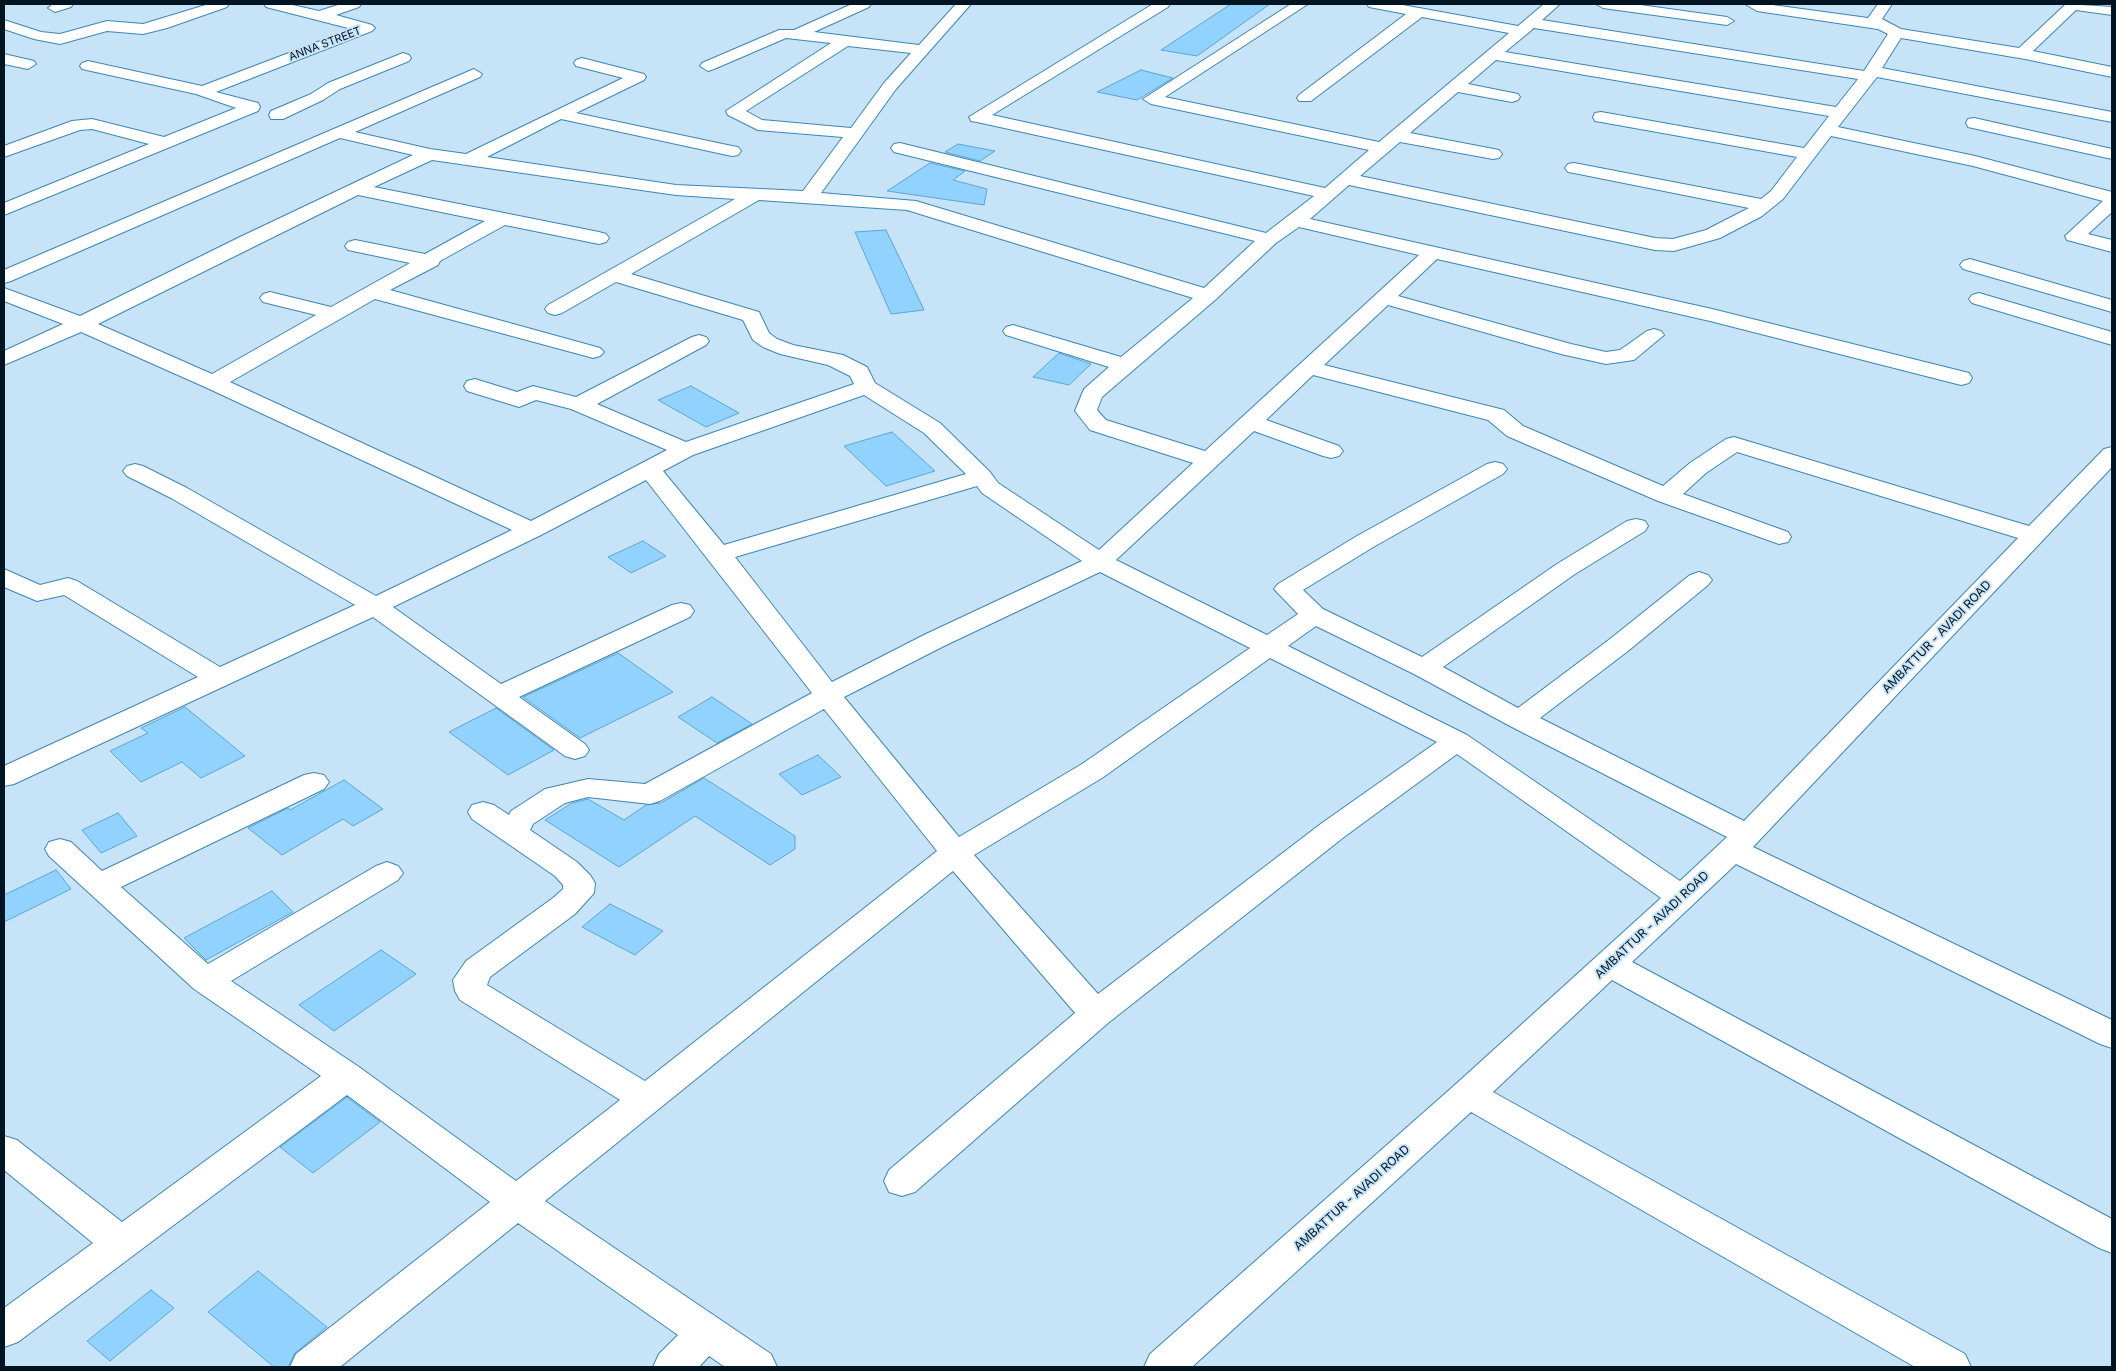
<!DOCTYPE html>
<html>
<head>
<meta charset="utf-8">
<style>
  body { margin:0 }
  #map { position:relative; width:2116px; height:1371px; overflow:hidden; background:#c7e3f7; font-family:Inter,sans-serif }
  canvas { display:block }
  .frame { position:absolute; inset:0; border:5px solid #001422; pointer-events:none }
</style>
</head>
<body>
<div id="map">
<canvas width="2116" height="1371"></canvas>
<div class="frame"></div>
</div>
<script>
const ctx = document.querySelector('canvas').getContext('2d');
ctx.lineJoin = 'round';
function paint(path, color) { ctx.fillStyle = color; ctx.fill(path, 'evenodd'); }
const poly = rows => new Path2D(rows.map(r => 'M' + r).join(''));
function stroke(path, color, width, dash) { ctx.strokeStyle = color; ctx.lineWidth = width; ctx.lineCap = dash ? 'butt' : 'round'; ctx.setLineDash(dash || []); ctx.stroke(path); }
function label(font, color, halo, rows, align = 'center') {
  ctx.font = font + ' Inter,sans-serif'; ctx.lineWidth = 4; ctx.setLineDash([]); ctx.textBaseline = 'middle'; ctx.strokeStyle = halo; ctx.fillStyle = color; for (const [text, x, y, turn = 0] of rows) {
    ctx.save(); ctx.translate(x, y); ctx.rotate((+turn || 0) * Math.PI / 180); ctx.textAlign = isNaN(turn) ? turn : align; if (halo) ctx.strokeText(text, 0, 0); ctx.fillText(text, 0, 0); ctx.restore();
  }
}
const building = poly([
  [1231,4,1270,4,1197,56,1161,50,1231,4],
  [1141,70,1173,78,1137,100,1097,92,1141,70],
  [958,144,995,151,980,161,945,152,958,144],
  [930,163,965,171,953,180,987,189,984,205,887,191,930,163],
  [886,230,901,261,924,310,891,314,855,232,886,230],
  [1059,353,1091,364,1069,385,1033,377,1059,353],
  [691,386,739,413,706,427,658,400,691,386],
  [892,432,935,471,886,486,844,446,892,432],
  [643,541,666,556,631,573,608,557,643,541],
  [618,653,673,692,580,738,523,697,618,653],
  [712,697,752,724,717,743,678,717,712,697],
  [185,707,245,756,201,778,182,762,141,782,110,751,148,733,141,728,185,707],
  [496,708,554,750,508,775,449,732,496,708],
  [818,755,841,777,802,795,779,774,818,755],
  [704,778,795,836,795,849,770,865,695,816,619,867,545,820,572,803,588,799,624,820,646,805,661,803,704,778],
  [344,780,383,809,353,826,343,819,282,855,248,828,288,808,290,810,344,780],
  [118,813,137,836,101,853,82,830,118,813],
  [56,870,71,889,4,922,4,895,56,870],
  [272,891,293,912,206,960,184,938,272,891],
  [610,904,663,931,635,955,582,927,610,904],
  [381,950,416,974,334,1031,299,1005,381,950],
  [347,1097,380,1122,313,1173,280,1147,347,1097],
  [258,1271,327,1327,295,1353,288,1367,274,1367,208,1312,258,1271],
  [151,1290,174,1308,110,1361,87,1341,151,1290]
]);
paint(building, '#92d2ff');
stroke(building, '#5ba5d6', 1);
const minor = poly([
  [53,4,73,4,71,7,55,12,48,8,53,4],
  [209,4,229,4,227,7,167,28,143,34,107,31,60,44,34,39,4,29,4,20,41,32,60,34,107,21,143,24,209,4],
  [264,4,288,4,319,11,341,4,361,4,359,7,336,15,372,25,375,28,372,31,216,92,258,103,260,107,258,111,4,215,4,203,149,144,92,129,80,130,4,157,4,146,72,121,92,119,164,137,236,108,196,94,82,69,80,66,82,63,88,61,202,86,352,29,266,7,264,4],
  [852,4,871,4,869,7,814,32,919,45,956,4,971,4,896,89,821,193,916,201,1204,288,1255,241,894,152,891,148,894,144,900,143,1266,233,1314,196,977,122,971,121,969,117,1153,4,1170,4,1168,7,992,115,1325,188,1369,150,1151,104,1143,99,1291,4,1308,4,1165,97,1379,142,1509,33,1422,17,1311,101,1299,101,1297,98,1299,95,1406,14,1369,7,1367,4,1397,4,1518,26,1544,4,1560,4,1542,20,1864,71,1888,34,1878,29,1757,11,1745,4,1765,4,1868,18,1878,4,1892,4,1882,19,1901,29,2019,48,2066,4,2112,7,2112,15,2076,10,2033,51,2112,67,2112,77,2025,59,1901,38,1882,68,2112,112,2112,122,1877,77,1838,127,1975,156,2112,192,2112,212,2088,234,2112,240,2112,252,2067,240,2065,236,2103,201,1973,166,1831,136,1783,199,1762,216,1720,238,1674,251,1655,250,1349,185,1310,219,1712,309,1969,373,1972,378,1969,383,1961,385,1710,321,1437,259,1398,296,1571,344,1606,352,1620,350,1647,331,1654,329,1661,331,1664,335,1634,360,1606,364,1561,354,1388,305,1324,365,1504,410,1523,426,1663,486,1690,463,1726,439,1734,437,2029,526,2104,449,2112,447,2112,467,1753,847,2112,1020,2112,1048,2100,1044,1736,864,1632,962,2112,1219,2112,1253,2099,1248,1612,980,1493,1092,1965,1354,1971,1367,1915,1367,1471,1112,1192,1367,1144,1367,1150,1354,1456,1084,1661,898,1457,754,1344,837,1108,1023,915,1192,902,1196,889,1192,884,1181,889,1170,1075,1013,953,871,545,1201,771,1354,777,1367,725,1367,709,1356,699,1367,653,1367,659,1354,678,1335,518,1223,340,1367,290,1367,296,1354,490,1202,347,1095,18,1342,4,1347,4,1308,93,1243,4,1170,4,1136,17,1140,122,1222,321,1076,194,989,49,856,45,849,49,842,60,839,71,842,102,871,304,775,314,773,324,775,329,782,324,789,121,887,208,964,376,866,387,862,398,866,403,873,398,880,231,981,359,1067,516,1181,620,1100,460,1000,455,991,453,980,466,961,553,898,563,889,563,885,555,876,472,819,468,812,472,805,483,802,494,805,509,815,511,811,545,789,588,779,645,784,812,693,646,480,541,535,393,607,501,684,672,605,681,603,690,605,694,611,690,617,519,697,585,744,589,750,585,756,575,759,565,756,373,617,14,784,4,786,4,766,198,677,64,595,37,601,4,587,4,569,40,585,68,578,77,581,220,667,355,605,171,498,127,476,123,471,127,466,135,464,143,466,187,488,376,596,512,530,205,387,81,332,4,365,4,351,63,324,4,301,4,288,80,316,240,237,413,155,340,138,11,281,4,283,4,270,474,69,482,74,480,77,355,132,430,149,466,154,623,78,576,66,574,63,576,60,582,58,644,74,646,77,644,80,576,113,732,146,738,147,741,151,738,155,732,156,561,119,487,157,676,185,803,191,843,137,758,130,728,115,726,111,831,43,786,38,714,69,708,71,700,66,702,63,779,30,794,30,852,4],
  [1534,28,1858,79,1836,107,1505,52,1534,28],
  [848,46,911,53,884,83,851,128,762,120,746,111,848,46],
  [1496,60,1829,116,1804,148,1601,112,1595,113,1593,117,1595,121,1601,122,1797,157,1771,191,1761,199,1574,163,1568,164,1565,168,1568,172,1574,173,1749,208,1706,230,1673,239,1655,238,1360,176,1400,142,1493,159,1499,158,1502,154,1499,150,1410,133,1458,92,1512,102,1518,100,1520,97,1518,94,1468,84,1496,60],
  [432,160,676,195,735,199,548,305,545,309,548,313,555,315,562,313,616,282,743,320,753,340,763,347,780,354,828,365,850,376,854,384,686,442,597,404,706,345,709,341,706,337,699,335,692,337,576,397,533,386,517,392,475,379,467,381,464,386,467,391,519,407,536,400,571,409,667,450,531,521,230,382,375,299,586,356,593,358,600,356,604,352,600,348,390,290,438,265,440,261,505,225,599,244,606,242,609,238,606,234,599,232,374,187,432,160],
  [358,195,485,221,425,254,355,240,348,242,345,246,348,250,410,263,331,307,270,292,263,294,260,298,263,302,316,315,212,374,98,324,358,195],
  [759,200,907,210,1193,298,1121,357,1013,325,1006,327,1003,331,1006,335,1109,367,1084,389,1075,411,1090,430,1193,463,1099,550,998,483,990,472,940,423,875,383,867,367,843,355,793,345,777,339,769,333,759,312,631,274,759,200],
  [1299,227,1419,255,1205,451,1106,420,1097,410,1102,397,1215,300,1276,243,1299,227],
  [1313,375,1488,420,1507,436,1658,501,1779,544,1788,542,1791,537,1788,532,1683,494,1706,473,1737,452,2018,538,1744,821,1540,718,1628,651,1708,585,1712,580,1708,575,1699,572,1690,575,1610,639,1518,708,1443,667,1575,574,1645,531,1648,526,1645,521,1636,519,1627,521,1557,564,1422,657,1323,609,1303,590,1375,546,1503,474,1507,469,1503,464,1495,462,1487,464,1357,536,1278,584,1274,589,1298,614,1267,635,1116,560,1254,431,1323,456,1331,458,1339,456,1343,451,1339,446,1266,420,1313,375],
  [864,395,924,433,966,474,724,545,663,471,693,455,864,395],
  [977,486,982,493,1082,561,926,634,832,682,735,557,977,486],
  [1100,572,1250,648,1082,764,959,837,844,697,944,646,1100,572],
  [1316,626,1414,674,1510,726,1727,837,1680,881,1467,735,1288,646,1316,626],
  [1270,658,1437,742,1322,823,1098,994,974,855,1102,778,1270,658],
  [824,709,937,851,645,1081,487,985,490,977,575,914,594,893,595,883,590,875,577,862,530,830,533,824,565,803,588,797,650,804,660,801,824,709],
  [1596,4,1633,4,1727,17,1734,21,1727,25,1603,8,1596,4],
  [403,53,409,55,411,58,409,61,340,89,323,100,283,119,271,119,269,115,271,111,311,94,328,83,403,53],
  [4,54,34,61,36,64,28,69,4,64,4,54],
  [1974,118,2112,149,2112,159,1968,127,1966,123,1968,119,1974,118],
  [1970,259,2112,300,2112,312,1963,269,1960,265,1963,261,1970,259],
  [1979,293,2112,332,2112,345,1972,303,1969,299,1972,295,1979,293]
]);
stroke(minor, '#3c86b6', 2);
paint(minor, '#fff');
label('11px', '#001422', '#c7e3f7', [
  ["ANNA STREET",325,44,-21]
]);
label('12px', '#001422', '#c7e3f7', [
  ["AMBATTUR - AVADI ROAD",1937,637,-46],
  ["AMBATTUR - AVADI ROAD",1652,925,-43],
  ["AMBATTUR - AVADI ROAD",1352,1198,-42]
]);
</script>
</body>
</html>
